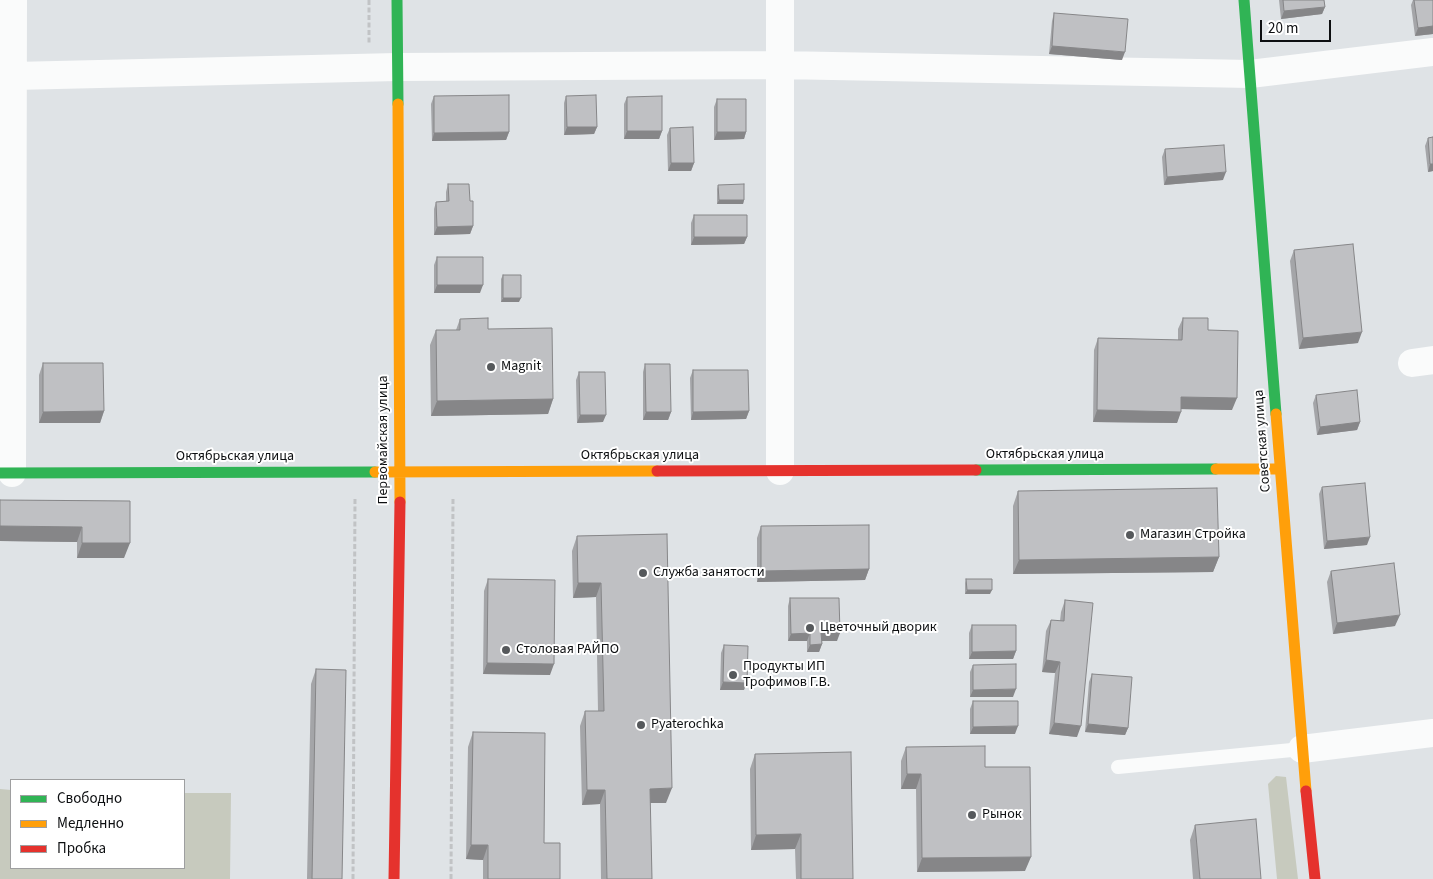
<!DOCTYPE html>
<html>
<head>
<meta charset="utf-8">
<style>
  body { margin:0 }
  #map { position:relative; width:1433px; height:879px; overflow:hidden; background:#dfe3e6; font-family:"Source Sans 3",sans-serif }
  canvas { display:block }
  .legend { position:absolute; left:10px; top:779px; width:175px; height:90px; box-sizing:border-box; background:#fff; border:1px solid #9e9fa0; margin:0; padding:6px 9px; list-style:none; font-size:15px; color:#0d0f11 }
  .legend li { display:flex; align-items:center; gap:10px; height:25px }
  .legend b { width:25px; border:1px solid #9e9fa0 }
  .scale { position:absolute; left:1260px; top:20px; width:71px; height:22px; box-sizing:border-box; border:2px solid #0d0f11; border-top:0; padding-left:6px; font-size:15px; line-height:18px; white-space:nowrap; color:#0d0f11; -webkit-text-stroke:4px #fff; paint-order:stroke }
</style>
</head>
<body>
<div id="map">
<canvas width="1433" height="879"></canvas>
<ul class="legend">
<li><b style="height:6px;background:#30b455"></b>Свободно</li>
<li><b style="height:6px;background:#ff9f0a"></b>Медленно</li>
<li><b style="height:6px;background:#e5322d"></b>Пробка</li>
</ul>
<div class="scale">20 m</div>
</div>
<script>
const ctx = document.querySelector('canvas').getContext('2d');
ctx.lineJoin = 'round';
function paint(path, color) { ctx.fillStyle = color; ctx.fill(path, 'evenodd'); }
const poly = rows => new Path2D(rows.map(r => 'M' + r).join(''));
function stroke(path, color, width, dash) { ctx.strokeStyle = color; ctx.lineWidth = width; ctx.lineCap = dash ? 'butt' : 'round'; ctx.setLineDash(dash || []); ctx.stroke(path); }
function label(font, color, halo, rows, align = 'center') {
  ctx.font = font + ' "Source Sans 3",sans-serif'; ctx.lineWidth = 4; ctx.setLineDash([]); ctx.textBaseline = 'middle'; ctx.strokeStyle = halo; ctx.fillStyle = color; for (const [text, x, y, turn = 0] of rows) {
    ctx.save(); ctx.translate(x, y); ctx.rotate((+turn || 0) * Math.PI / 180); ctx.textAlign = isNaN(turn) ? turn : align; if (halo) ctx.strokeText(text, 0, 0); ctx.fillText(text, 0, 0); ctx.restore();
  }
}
paint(poly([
  [1276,776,1286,777,1298,879,1277,879,1268,784],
  [0,789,11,790,11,868,184,868,184,793,231,793,230,879,0,879]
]), '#c7cabe');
stroke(poly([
  [369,0,369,44],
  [353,879,355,497],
  [451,879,453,497]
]), '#c1c3c5', 3, [5, 2.5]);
stroke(poly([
  [1118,767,1302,749]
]), '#fafbfb', 14);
stroke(poly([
  [14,76,397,67,780,65,1250,74,1433,52],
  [1412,363,1433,360],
  [780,471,780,0],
  [12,473,13,0],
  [1302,749,1433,733]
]), '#fafbfb', 28);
stroke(poly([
  [397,0,398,104],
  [1244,0,1276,414],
  [976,470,1216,469],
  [0,473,375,472]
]), '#30b455', 11);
stroke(poly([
  [398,104,400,502],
  [1276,414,1306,791],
  [1216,469,1280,469],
  [375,472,657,471]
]), '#ff9f0a', 11);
stroke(poly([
  [657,471,976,470],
  [1306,791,1315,879],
  [394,879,400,502]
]), '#e5322d', 11);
paint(poly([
  [1279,0,1324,0,1325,7,1322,14,1281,19],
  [1413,0,1433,0,1433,34,1415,36,1411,5],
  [1054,13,1122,60,1049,54,1052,21],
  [434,96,509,132,506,140,432,141,431,104],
  [566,96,597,127,594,134,564,135,564,103],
  [627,97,662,131,659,139,624,139,624,104],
  [717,99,746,132,744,139,714,140,714,107],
  [670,128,694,163,691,171,668,171,667,135],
  [1433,137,1433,171,1428,172,1425,146,1428,138],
  [1165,149,1223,180,1164,185,1162,157],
  [448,184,470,201,473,226,470,234,434,235,434,209,436,202,446,201,446,192],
  [718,185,744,200,743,204,717,204,717,189],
  [694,215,747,237,744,244,691,245,691,223],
  [1294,250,1358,343,1299,349,1290,261],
  [437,257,480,293,434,293,434,265],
  [503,275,519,302,501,302,501,279],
  [1183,318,1208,330,1232,410,1181,409,1177,423,1093,422,1094,350,1098,338,1178,340,1178,329],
  [460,319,488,329,553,399,548,414,431,416,430,345,436,330,456,330],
  [43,363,104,411,100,423,39,423,39,375],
  [645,364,671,412,668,420,643,420,643,372],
  [693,370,749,411,746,419,691,420,690,378],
  [579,372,603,422,577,423,576,380],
  [1316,395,1360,422,1357,430,1317,435,1313,403],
  [1322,487,1367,545,1324,549,1319,494],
  [1018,491,1219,557,1213,572,1013,574,1013,506],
  [0,500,130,501,124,558,77,558,77,542,0,541],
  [761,526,869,569,865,580,757,582,757,538],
  [667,534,666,803,650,803,652,879,601,879,600,804,582,805,580,726,585,711,598,711,596,597,573,598,572,551,577,536],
  [1331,571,1395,626,1333,634,1327,582],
  [488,579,550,675,483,674,484,591],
  [966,579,990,594,965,594,965,583],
  [790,598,837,641,822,641,822,644,819,652,807,652,807,641,788,641,788,606],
  [1065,600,1077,737,1049,734,1055,673,1042,672,1046,631,1051,620,1060,621,1061,612],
  [972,625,1016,651,1013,659,969,659,969,633],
  [724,645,744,690,720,690,721,653],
  [973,665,1013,697,970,697,970,672],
  [316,669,342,879,307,879,311,684],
  [1092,674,1128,728,1125,735,1085,732,1089,682],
  [973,701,1015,734,970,734,970,709],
  [473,732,544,843,560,879,483,879,483,860,466,859,468,747],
  [906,747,985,767,1025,871,917,872,916,789,901,789,901,761],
  [755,754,853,879,796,879,795,849,751,850,750,769],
  [1195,825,1261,879,1193,879,1190,840]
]), '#a4a5a8');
paint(poly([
  [1325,7,1322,14,1281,19,1284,11],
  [1433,26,1433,34,1415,36,1418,28],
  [1052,46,1125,52,1122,60,1049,54],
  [567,127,597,127,594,134,564,135],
  [627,131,662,131,659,139,624,139],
  [509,132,506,140,432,141,434,133],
  [717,132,746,132,744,139,714,140],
  [671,163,694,163,691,171,668,171],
  [1430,164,1433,164,1433,171,1428,172],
  [1226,172,1223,180,1164,185,1167,177],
  [719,200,744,200,743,204,717,204],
  [473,226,470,234,434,235,437,227],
  [694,237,747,237,744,244,691,245],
  [437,285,483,285,480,293,434,293],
  [503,298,521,298,519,302,501,302],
  [1362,332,1358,343,1299,349,1303,338],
  [1181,397,1237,398,1232,410,1177,409],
  [553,399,548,414,431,416,437,401],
  [1097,410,1181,412,1177,423,1093,422],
  [104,411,100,423,39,423,43,412],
  [749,411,746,419,691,420,693,412],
  [646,412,671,412,668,420,643,420],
  [580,415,606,415,603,422,577,423],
  [1360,422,1357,430,1317,435,1320,427],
  [0,526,82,527,77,542,0,541],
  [1370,537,1367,545,1324,549,1327,541],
  [82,543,130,543,124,558,77,558],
  [1219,557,1213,572,1013,574,1019,560],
  [869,569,865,580,757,582,761,571],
  [578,583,601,583,596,597,573,598],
  [967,590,992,590,990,594,965,594],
  [1400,615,1395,626,1333,634,1337,623],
  [810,633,807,641,788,641,791,634],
  [821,633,840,633,837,641,819,641],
  [822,644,819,652,807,652,810,645],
  [1016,651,1013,659,969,659,972,652],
  [1046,660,1060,662,1055,673,1042,672],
  [487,663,554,664,550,675,483,674],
  [723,682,747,683,744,690,720,690],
  [1016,689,1013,697,970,697,973,690],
  [1054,723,1081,726,1077,737,1049,734],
  [1088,724,1128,728,1125,735,1085,732],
  [1018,726,1015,734,970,734,973,727],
  [907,774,921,774,916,789,901,789],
  [672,788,666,803,645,803,650,789],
  [587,790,605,790,600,804,582,805],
  [801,834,795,849,751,850,756,835],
  [471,845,488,845,483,860,466,859],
  [1031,857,1025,871,917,872,922,858]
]), '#868688');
const building = poly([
  [1283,0,1324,0,1325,7,1284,11,1283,0],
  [1414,0,1433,0,1433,26,1418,28,1414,0],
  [1054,13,1128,19,1125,52,1052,46,1054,13],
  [509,95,509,132,434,133,434,96,509,95],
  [596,95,597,127,567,127,566,96,596,95],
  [662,96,662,131,627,131,627,97,662,96],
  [717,99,746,99,746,132,717,132,717,99],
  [693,127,694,163,671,163,670,128,693,127],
  [1433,137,1433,164,1430,164,1428,138,1433,137],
  [1224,145,1226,172,1167,177,1165,149,1224,145],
  [448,184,469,184,470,201,473,201,473,226,437,227,436,202,449,201,448,184],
  [744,184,744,200,719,200,718,185,744,184],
  [694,215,747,215,747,237,694,237,694,215],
  [1353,244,1362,332,1303,338,1294,250,1353,244],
  [437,257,483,257,483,285,437,285,437,257],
  [503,275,521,275,521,298,503,298,503,275],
  [488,318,488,329,552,328,553,399,437,401,436,330,460,330,460,319,488,318],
  [1183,318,1208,318,1208,330,1238,331,1237,398,1181,397,1181,412,1097,410,1098,338,1182,340,1183,318],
  [43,363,103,363,104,411,43,412,43,363],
  [645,364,670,364,671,412,646,412,645,364],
  [693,370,748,370,749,411,693,412,693,370],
  [579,372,605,372,606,415,580,415,579,372],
  [1357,390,1360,422,1320,427,1316,395,1357,390],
  [1365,483,1370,537,1327,541,1322,487,1365,483],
  [1217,488,1219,557,1019,560,1018,491,1217,488],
  [0,500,130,501,130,543,82,543,82,527,0,526,0,500],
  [869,525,869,569,761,571,761,526,869,525],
  [667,534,672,788,650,789,652,879,607,879,605,790,587,790,585,711,604,711,601,583,578,583,577,536,667,534],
  [1394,563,1400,615,1337,623,1331,571,1394,563],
  [488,579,555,580,554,664,487,663,488,579],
  [966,579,992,579,992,590,967,590,966,579],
  [790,598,839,598,840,633,821,633,822,644,810,645,810,633,791,634,790,598],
  [1065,600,1093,603,1081,726,1054,723,1060,662,1046,660,1051,620,1064,621,1065,600],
  [972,625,1016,625,1016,651,972,652,972,625],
  [724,645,748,646,747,683,723,682,724,645],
  [1016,664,1016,689,973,690,973,665,1016,664],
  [316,669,346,670,342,879,312,879,316,669],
  [1092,674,1132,677,1128,728,1088,724,1092,674],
  [973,701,1018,701,1018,726,973,727,973,701],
  [473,732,545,733,544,843,560,843,560,879,488,879,488,845,471,845,473,732],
  [985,746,985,767,1030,767,1031,857,922,858,921,774,907,774,906,747,985,746],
  [851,752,853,879,801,879,801,834,756,835,755,754,851,752],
  [1256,819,1261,879,1200,879,1195,825,1256,819]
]);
paint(building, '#bfc0c3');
stroke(building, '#868688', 1);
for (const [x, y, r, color] of [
  [491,367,5,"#56595c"],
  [1130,535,5,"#56595c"],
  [643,573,5,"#56595c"],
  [810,628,5,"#56595c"],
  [506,650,5,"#56595c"],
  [733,675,5,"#56595c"],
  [641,725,5,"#56595c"],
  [972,815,5,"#56595c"]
]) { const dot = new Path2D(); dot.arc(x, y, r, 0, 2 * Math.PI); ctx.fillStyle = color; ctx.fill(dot); stroke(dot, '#fff', 2); }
label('14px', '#0d0f11', '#fff', [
  ["Magnit",501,367],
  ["Магазин Стройка",1140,535],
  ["Служба занятости",653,573],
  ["Цветочный дворик",820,628],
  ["Столовая РАЙПО",516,650],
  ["Продукты ИП",743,667],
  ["Трофимов Г.В.",743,683],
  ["Pyaterochka",651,725],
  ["Рынок",982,815]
], 'left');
label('14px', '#0d0f11', '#fff', [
  ["Первомайская улица",384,440,-90],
  ["Советская улица",1263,441,-94],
  ["Октябрьская улица",1045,455],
  ["Октябрьская улица",640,456],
  ["Октябрьская улица",235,457]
]);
</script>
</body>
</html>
